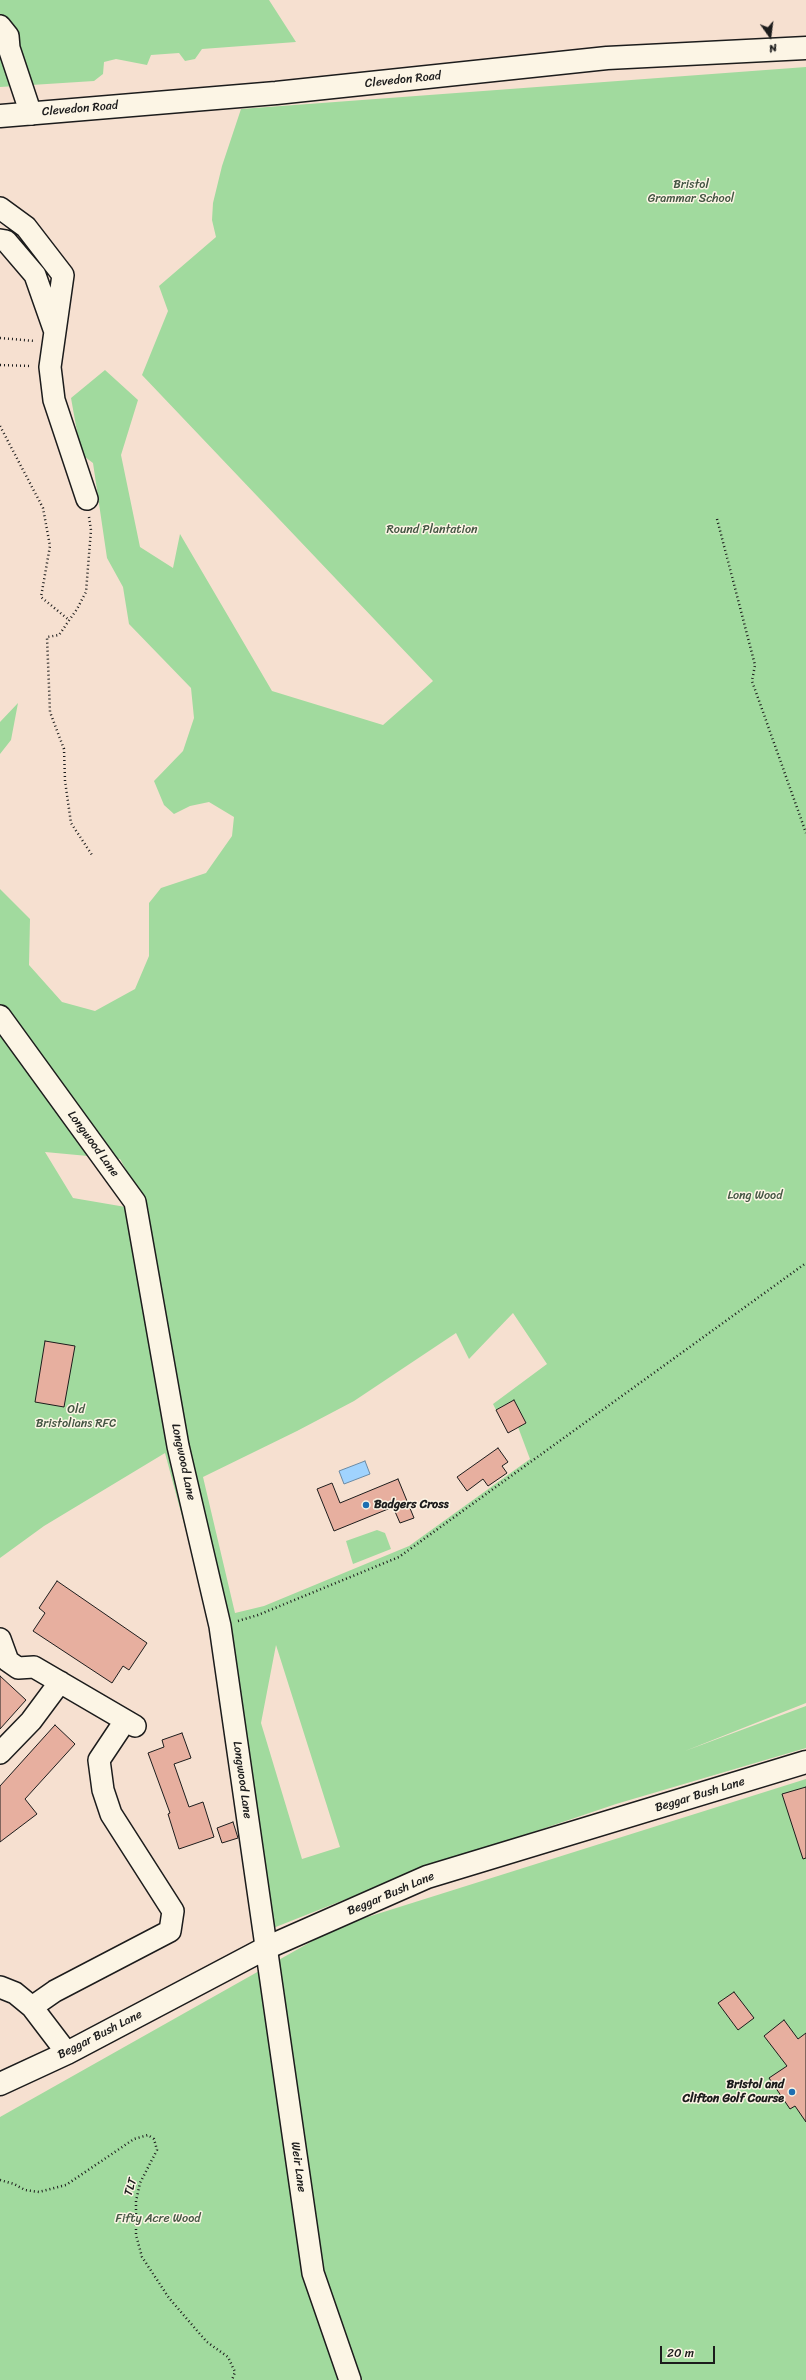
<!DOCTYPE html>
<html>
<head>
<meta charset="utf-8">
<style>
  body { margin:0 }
  #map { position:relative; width:806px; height:2380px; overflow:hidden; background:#f6e0d0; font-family:Sriracha,sans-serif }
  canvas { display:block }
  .north { position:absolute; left:750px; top:16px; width:40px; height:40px; -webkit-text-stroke:3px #fcf5e5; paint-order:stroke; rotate:166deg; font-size:11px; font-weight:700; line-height:16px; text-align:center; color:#1c1c1c }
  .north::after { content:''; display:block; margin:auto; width:14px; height:18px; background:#1c1c1c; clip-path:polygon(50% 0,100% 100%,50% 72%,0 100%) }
  .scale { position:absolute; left:660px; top:2346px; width:55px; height:18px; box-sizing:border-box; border:2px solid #1c1c1c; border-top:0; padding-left:5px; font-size:12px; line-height:14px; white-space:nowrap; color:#1c1c1c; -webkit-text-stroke:3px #fcf5e5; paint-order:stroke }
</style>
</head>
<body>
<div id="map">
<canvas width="806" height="2380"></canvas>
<div class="north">N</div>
<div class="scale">20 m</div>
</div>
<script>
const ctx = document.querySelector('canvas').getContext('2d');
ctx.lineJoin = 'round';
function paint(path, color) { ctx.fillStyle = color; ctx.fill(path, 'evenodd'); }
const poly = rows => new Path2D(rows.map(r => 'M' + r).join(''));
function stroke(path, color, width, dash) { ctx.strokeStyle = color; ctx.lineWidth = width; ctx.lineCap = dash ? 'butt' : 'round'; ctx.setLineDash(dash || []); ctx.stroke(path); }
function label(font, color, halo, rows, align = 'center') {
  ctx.font = font + ' Sriracha,sans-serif'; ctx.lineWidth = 3; ctx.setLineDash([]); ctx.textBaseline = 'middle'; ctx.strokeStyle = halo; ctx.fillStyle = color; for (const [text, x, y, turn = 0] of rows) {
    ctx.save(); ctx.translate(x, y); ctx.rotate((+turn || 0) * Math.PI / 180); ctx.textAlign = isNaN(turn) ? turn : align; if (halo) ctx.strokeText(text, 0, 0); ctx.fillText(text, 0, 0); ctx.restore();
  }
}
paint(poly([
  [0,0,269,0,296,42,202,49,195,59,185,61,179,53,151,55,147,65,116,59,104,62,103,74,94,81,0,87],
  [806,67,806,1703,685,1751,806,1706,806,1748,616,1804,412,1873,258,1934,219,1654,165,1453,44,1526,0,1558,0,889,30,919,29,965,62,1002,95,1011,135,989,149,956,149,903,161,888,206,873,232,836,234,817,209,802,190,806,174,814,164,805,154,781,183,751,194,718,191,688,129,624,123,587,107,558,93,463,81,454,71,398,105,370,138,400,121,455,140,547,173,568,180,534,272,691,383,725,433,681,142,375,168,311,159,286,216,237,212,220,213,203,222,166,241,109],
  [45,1152,120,1159,149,1211,73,1198],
  [513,1313,547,1364,493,1404,496,1410,514,1401,526,1423,518,1427,530,1459,409,1546,264,1606,235,1613,203,1477,297,1431,354,1401,456,1333,469,1359],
  [276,1645,340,1847,302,1859,261,1723],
  [18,703,11,740,0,754,0,722],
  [377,1530,385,1533,391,1549,353,1564,346,1541],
  [806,1779,806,2380,0,2380,0,2117,339,1926]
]), '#a1da9e');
const water = poly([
  [365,1461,370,1474,344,1484,339,1471,365,1461]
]);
paint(water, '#a0d3fe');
stroke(water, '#6b8aa4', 1);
const building = poly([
  [45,1341,75,1346,64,1407,35,1402,45,1341],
  [514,1400,526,1423,508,1433,496,1410,514,1400],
  [498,1448,508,1462,502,1466,507,1473,488,1486,483,1479,467,1491,457,1477,498,1448],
  [398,1479,414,1518,400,1523,393,1507,334,1531,317,1489,332,1483,340,1503,398,1479],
  [57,1581,147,1643,129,1670,123,1666,112,1683,33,1631,45,1613,39,1608,57,1581],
  [0,1676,26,1700,0,1729,0,1676],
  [55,1725,75,1744,25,1799,37,1814,0,1842,0,1786,55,1725],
  [182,1733,191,1758,174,1764,189,1807,203,1802,214,1837,179,1849,168,1814,170,1813,148,1753,164,1747,162,1740,182,1733],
  [806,1787,806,1858,803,1859,782,1794,806,1787],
  [233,1822,238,1838,222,1843,217,1828,233,1822],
  [734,1992,754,2018,738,2030,718,2003,734,1992],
  [784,2020,798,2039,806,2033,806,2122,795,2106,790,2109,769,2078,787,2066,764,2036,784,2020]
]);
paint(building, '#e7af9f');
stroke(building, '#1c1c1c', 1);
const minor = poly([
  [0,26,8,36,9,48,31,114],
  [0,208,26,227,63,275,50,367,54,400,87,499],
  [0,240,6,241,35,275,54,329],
  [0,1016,135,1202,178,1446,220,1626,313,2273,350,2380],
  [0,1639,8,1661,18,1668,34,1667,135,1726],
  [0,1753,31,1721,60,1682],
  [0,1987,15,1993,32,2007,67,2053],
  [32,2007,55,1991,170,1931,173,1911,111,1814,103,1790,99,1760,125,1721]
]);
const major = poly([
  [0,116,276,93,607,58,806,48],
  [0,2084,67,2053,266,1948,427,1877,806,1762]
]);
stroke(minor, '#1c1c1c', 24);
stroke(major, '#1c1c1c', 25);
stroke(poly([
  [0,338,35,341],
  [0,365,32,366],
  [0,426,43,508,50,546,41,597,69,620],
  [89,517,91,530,86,592,77,609,59,635,47,637,50,712,64,749,65,781,71,823,92,855],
  [717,519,755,665,752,681,806,833],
  [238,1621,258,1615,399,1557,806,1263],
  [0,2180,14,2184,25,2190,39,2192,66,2185,134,2139,148,2135,154,2139,157,2150,140,2183,136,2201,136,2235,142,2257,169,2298,199,2333,207,2342,228,2357,235,2372,232,2380]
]), '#1c1c1c', 2.5, [1, 3]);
stroke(minor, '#fcf5e5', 21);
stroke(major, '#fcf5e5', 22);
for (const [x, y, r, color] of [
  [366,1505,4,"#1f6fb2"],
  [792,2092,4,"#1f6fb2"]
]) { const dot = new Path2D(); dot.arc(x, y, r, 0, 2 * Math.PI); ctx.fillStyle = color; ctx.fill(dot); stroke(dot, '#fcf5e5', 1.5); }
label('12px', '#1c1c1c', '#fcf5e5', [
  ["Clevedon Road",403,80,-6],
  ["Clevedon Road",80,109,-5],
  ["Longwood Lane",93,1144,54],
  ["Longwood Lane",183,1462,78],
  ["Longwood Lane",242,1780,82],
  ["Beggar Bush Lane",700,1795,-17],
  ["Beggar Bush Lane",391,1894,-23],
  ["Beggar Bush Lane",100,2035,-27],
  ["Weir Lane",298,2167,82],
  ["TLT",131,2187,-73]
]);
label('12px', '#445543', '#fcf5e5', [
  ["Bristol",691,185],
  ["Grammar School",691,199],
  ["Round Plantation",432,530],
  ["Long Wood",755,1196],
  ["Old",76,1410],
  ["Bristolians RFC",76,1424],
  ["Fifty Acre Wood",158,2219]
]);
label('bold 12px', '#1c1c1c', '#fcf5e5', [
  ["Badgers Cross",374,1505],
  ["Bristol and",784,2085,"right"],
  ["Clifton Golf Course",784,2099,"right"]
], 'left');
</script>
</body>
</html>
